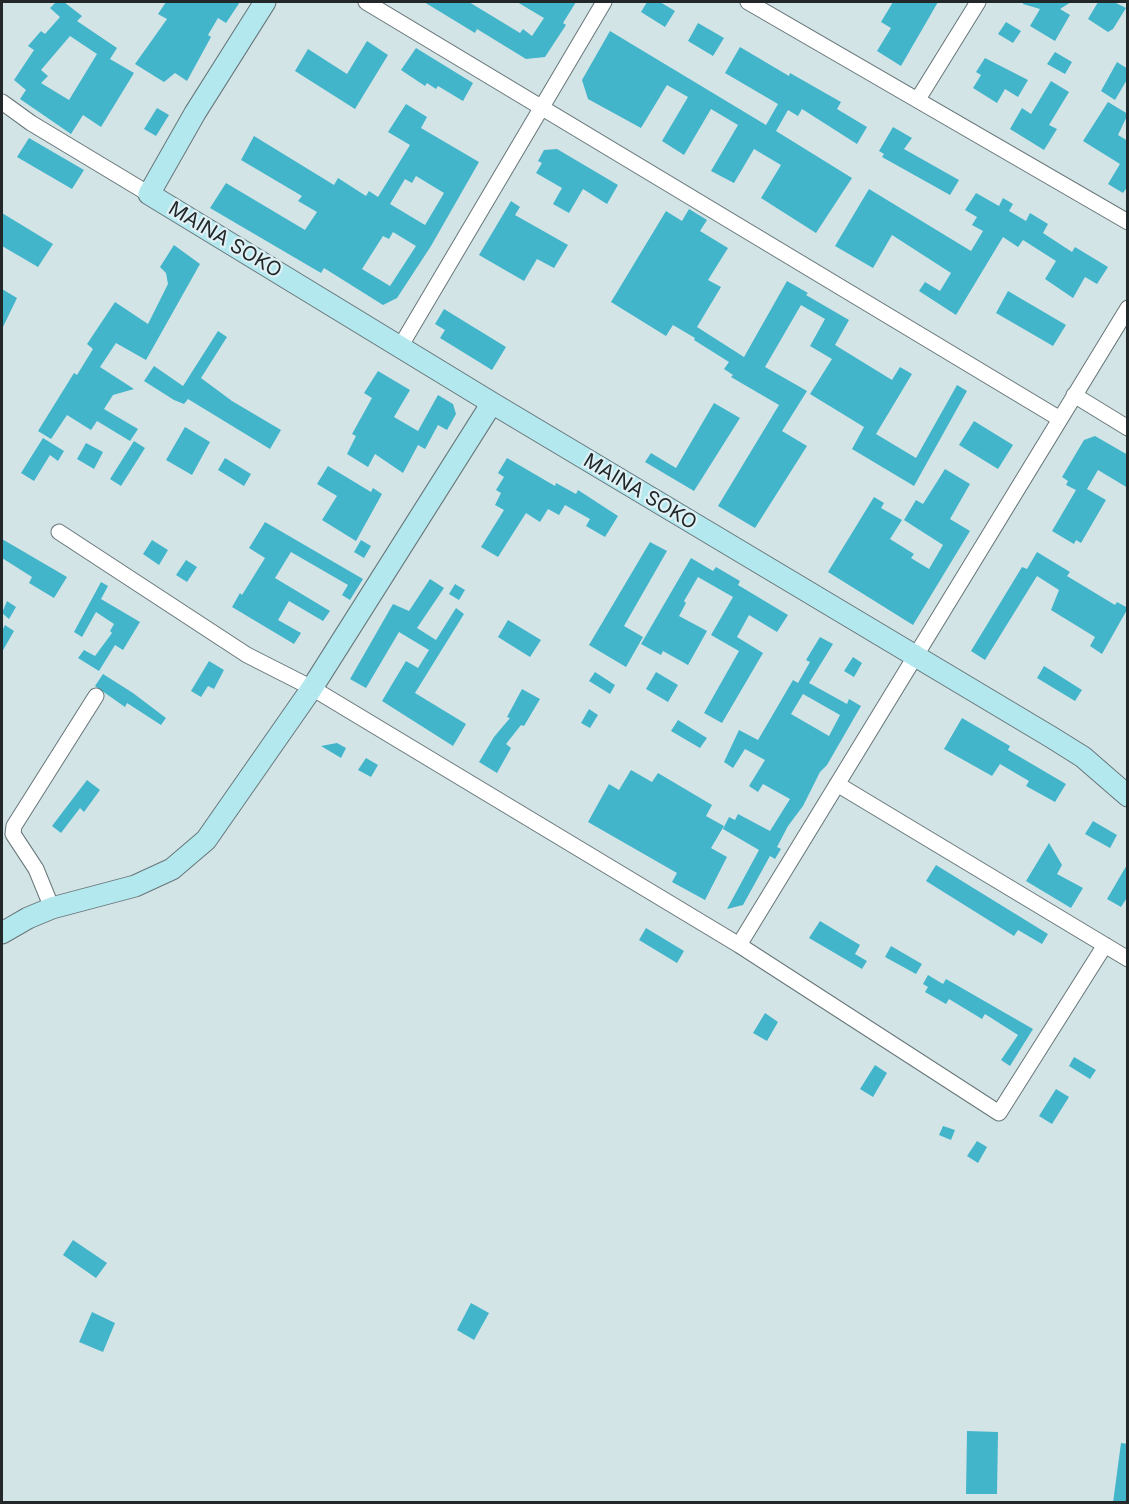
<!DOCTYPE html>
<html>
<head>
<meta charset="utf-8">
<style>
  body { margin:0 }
  #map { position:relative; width:1129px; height:1504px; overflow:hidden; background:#d3e4e7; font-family:Inter,sans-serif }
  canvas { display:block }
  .frame { position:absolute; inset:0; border:3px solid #222829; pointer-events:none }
</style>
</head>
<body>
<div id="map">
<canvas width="1129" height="1504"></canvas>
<div class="frame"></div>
</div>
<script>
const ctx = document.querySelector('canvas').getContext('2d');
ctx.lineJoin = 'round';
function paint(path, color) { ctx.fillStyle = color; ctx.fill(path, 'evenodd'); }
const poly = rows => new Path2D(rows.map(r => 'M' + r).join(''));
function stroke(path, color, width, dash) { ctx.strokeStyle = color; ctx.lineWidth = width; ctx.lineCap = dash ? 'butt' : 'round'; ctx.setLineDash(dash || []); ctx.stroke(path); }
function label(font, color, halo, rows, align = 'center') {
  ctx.font = font + ' Inter,sans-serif'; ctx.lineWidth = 4.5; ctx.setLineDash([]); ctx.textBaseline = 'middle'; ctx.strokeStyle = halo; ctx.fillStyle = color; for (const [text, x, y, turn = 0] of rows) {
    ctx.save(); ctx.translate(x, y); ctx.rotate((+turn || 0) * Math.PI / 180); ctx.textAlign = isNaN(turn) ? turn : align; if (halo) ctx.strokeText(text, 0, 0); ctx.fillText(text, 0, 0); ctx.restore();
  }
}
paint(poly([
  [56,2,64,2,82,16,77,21,117,48,110,59,134,73,101,127,83,115,71,134,20,99,26,90,14,80,34,50,28,46,41,31,45,34,60,17,50,8],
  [70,36,97,54,69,100,41,83,48,76,41,70],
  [166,2,240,2,226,23,218,18,208,35,211,37,187,81,175,73,164,82,135,64,167,19,158,14],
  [424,2,469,2,520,33,523,29,532,36,544,18,517,2,576,2,563,23,566,25,545,57,526,59,477,29,475,33],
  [647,2,660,2,675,11,665,27,641,12],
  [893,2,938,2,901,66,877,51,891,28,881,22],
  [1023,2,1071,2,1060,9,1070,15,1055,41,1030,26,1040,9,1023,4],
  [1098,2,1114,2,1126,8,1113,29,1108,32,1088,19],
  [1006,22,1021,31,1013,43,998,34],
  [698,23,724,38,713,56,688,41],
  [610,31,766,125,778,104,725,73,740,47,789,76,790,73,841,102,837,109,867,127,857,144,802,109,798,116,788,110,776,131,852,178,816,233,761,198,781,165,754,149,734,183,711,171,738,125,711,109,684,155,662,141,688,97,667,85,641,128,588,99,582,80],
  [367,41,388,55,355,109,295,71,308,49,347,74],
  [416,48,473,83,463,101,438,86,436,89,427,83,425,86,401,70],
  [1055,52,1072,62,1065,74,1047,64],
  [985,58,1028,80,1018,97,1005,89,997,103,973,88,981,75,976,72],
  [1117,62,1128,69,1128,78,1115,100,1101,91],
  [1051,81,1069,92,1049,125,1057,129,1044,150,1010,129,1022,108,1031,114],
  [1108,102,1128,114,1118,135,1128,141,1128,186,1123,193,1108,184,1120,164,1083,141],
  [406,104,427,117,421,128,479,162,431,246,397,298,383,305,324,268,321,273,210,208,226,183,305,230,317,212,298,201,302,196,241,160,254,136,334,185,338,178,366,196,369,191,378,197,410,145,388,132],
  [416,176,444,193,425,225,390,204,405,179,412,183],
  [393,232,416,246,390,286,362,269,383,236,389,239],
  [157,108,169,115,156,136,144,129],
  [893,127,912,138,904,149,959,180,950,195,882,157,884,154,879,151],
  [29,138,84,170,72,189,17,157],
  [557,149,618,185,607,204,583,189,569,213,553,204,562,188,536,173,542,163,538,161,544,150],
  [869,189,971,251,983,231,972,225,977,217,965,210,976,193,999,206,1003,198,1013,204,1009,211,1026,221,1030,213,1048,224,1043,233,1072,252,1075,247,1108,267,1097,284,1085,277,1073,298,1045,279,1056,261,1023,240,1018,247,1003,237,956,315,919,291,925,282,940,291,951,273,892,235,873,268,835,246],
  [511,201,520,207,515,215,568,245,554,268,537,259,524,281,479,255],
  [689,209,707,220,700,231,728,248,708,280,721,287,697,327,744,357,787,281,808,293,806,295,849,320,835,345,892,380,900,367,912,374,876,434,916,458,957,385,967,391,914,486,852,449,864,427,810,394,832,359,810,346,825,319,801,305,765,367,807,391,782,431,807,446,755,528,718,506,779,405,731,377,733,375,724,369,729,362,694,340,695,338,673,325,666,336,611,302,666,211,682,221],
  [2,213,53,244,38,267,2,246],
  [174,245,200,264,146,360,116,343,100,367,134,389,113,395,104,409,138,429,130,441,97,421,91,430,67,415,51,439,38,431,74,373,77,375,93,349,87,344,115,302,148,324,168,284,166,273,160,267],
  [2,289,17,298,2,329],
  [1008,291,1066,325,1053,346,996,313],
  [444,309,506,347,492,370,440,338,445,330,435,324],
  [218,331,227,337,201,378,232,401,281,430,270,449,188,399,184,404,174,400,144,381,154,366,183,386],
  [378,371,410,390,394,417,418,431,438,395,453,404,456,414,447,430,438,425,425,449,418,445,403,473,375,454,368,467,347,454,356,436,352,434,372,398,364,393],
  [714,403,740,418,694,491,645,462,651,453,676,468],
  [974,421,1013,445,998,469,959,445],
  [185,427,210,442,192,475,166,460],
  [1095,436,1128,455,1128,488,1098,470,1087,489,1106,500,1081,543,1076,540,1074,544,1052,531,1076,490,1066,485,1068,481,1062,477,1084,440],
  [43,438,64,451,58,461,50,455,34,481,21,473],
  [134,441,145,448,121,486,110,479],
  [86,443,103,452,94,469,77,459],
  [225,458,251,474,244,486,218,470],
  [507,458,555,486,556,483,576,494,578,490,618,516,605,537,586,526,590,519,565,505,559,515,548,509,540,522,526,513,498,557,481,547,504,510,495,505,501,493,496,490,504,477,498,473],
  [328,466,371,492,373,488,382,494,356,541,322,520,337,496,317,484],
  [945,469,970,484,950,519,970,531,913,625,828,572,874,497,884,503,881,508,902,520,890,539,914,554,911,558,929,569,943,545,904,520,916,500,923,504],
  [265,522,363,579,350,600,342,595,348,585,291,552,275,578,330,611,323,621,289,601,278,620,301,633,294,644,232,607,240,593,242,595,265,558,249,548],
  [2,539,67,577,54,598,29,583,32,577,2,558],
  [152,540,168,550,159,565,143,554],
  [361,540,371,546,364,558,354,552],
  [650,542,667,551,624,626,643,637,626,667,589,645],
  [1037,552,1070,572,1067,576,1115,605,1117,602,1128,608,1102,654,1090,646,1095,637,1051,610,1059,590,1037,576,985,660,971,651,1022,567,1027,569],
  [691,558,713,571,716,567,740,581,738,585,788,615,777,632,749,615,737,637,763,653,722,723,704,713,739,651,711,635,733,597,698,577,684,601,686,603,679,616,707,631,688,665,663,651,661,655,641,644],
  [186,560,197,567,187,582,176,575],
  [430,579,444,588,417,628,436,640,456,608,464,614,415,693,466,724,453,746,382,701,406,661,418,668,429,650,399,632,366,688,350,679,393,604,409,611],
  [101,582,108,586,101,599,140,622,123,650,115,645,99,671,78,658,84,650,95,656,112,633,110,631,114,624,96,612,82,637,74,632],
  [455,584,465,590,459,600,449,594],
  [7,601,16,607,9,619,2,613],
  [508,620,541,640,530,657,498,637],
  [5,625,14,631,2,652,2,631],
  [820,637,833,644,809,683,847,704,849,699,861,706,827,765,820,772,803,806,788,826,777,847,781,849,775,859,770,856,743,905,727,909,759,850,723,829,729,817,735,820,738,814,770,831,790,799,763,784,758,792,749,786,765,760,745,749,733,768,724,762,739,730,758,740,793,680,798,683,810,662,806,660],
  [803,694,840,715,829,736,791,714],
  [853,657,862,663,854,677,844,671],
  [209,661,224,670,214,689,208,686,201,697,191,691],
  [1044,666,1082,690,1075,701,1037,678],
  [595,672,615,685,610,694,589,681],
  [656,672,678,685,668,702,646,689],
  [103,674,133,693,166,718,161,725,127,703,125,707,95,686],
  [522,689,540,699,524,726,521,725,506,744,511,748,497,773,479,762,494,737,510,718,507,717],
  [589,709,598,715,590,728,581,723],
  [962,718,1010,746,1008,750,1066,784,1055,802,1026,786,1029,781,1000,764,992,776,944,749],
  [678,720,707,738,700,748,671,731],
  [337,743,346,748,341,758,321,746],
  [366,758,378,765,371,777,358,770],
  [631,770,652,782,658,773,712,805,706,816,724,826,711,848,727,857,705,900,672,882,677,873,588,822,609,784,619,790],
  [87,780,100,790,84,812,80,808,61,833,52,826],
  [1093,821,1117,835,1110,848,1085,834],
  [1049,843,1062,865,1057,874,1083,888,1071,908,1026,881],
  [1128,863,1128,896,1121,907,1107,899],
  [936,865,1048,934,1042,944,1018,930,1014,936,926,881],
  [820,921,860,945,855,954,867,961,862,969,809,938],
  [646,928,684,951,677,963,639,940],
  [891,946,922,964,916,974,885,957],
  [928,975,943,984,946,979,960,987,1033,1029,1010,1066,1001,1060,1018,1035,985,1014,982,1019,949,999,946,1004,925,992,928,987,923,984],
  [765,1013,778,1022,767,1041,753,1033],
  [1074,1057,1096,1070,1090,1079,1069,1066],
  [875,1065,887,1073,873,1097,860,1089],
  [1056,1089,1069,1097,1052,1124,1039,1116],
  [943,1126,955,1130,951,1140,939,1135],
  [977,1141,987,1147,978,1163,967,1156],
  [73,1240,107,1263,96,1278,63,1255],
  [471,1303,489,1313,474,1340,457,1330],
  [92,1312,115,1323,103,1352,79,1342],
  [967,1431,998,1432,997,1494,966,1494],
  [1121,1443,1128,1444,1128,1503,1113,1503]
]), '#42b5ca');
const street = poly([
  [366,2,1060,419],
  [748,2,1128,222],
  [918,99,978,2],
  [2,102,31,123,149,194],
  [400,347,604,2],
  [1074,395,1128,428],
  [59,532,247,655,312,688,739,945,999,1113,1105,945],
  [837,784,1128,959],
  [52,908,36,869,13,834,14,826,96,696],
  [739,945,1128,308]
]);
const secondary = poly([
  [265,2,195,113,149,194,492,403,1051,737,1083,757,1128,796],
  [2,933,28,918,52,908,135,886,172,869,206,840,312,688,492,403]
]);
stroke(street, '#667578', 17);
stroke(secondary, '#667578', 23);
stroke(street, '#fff', 15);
stroke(secondary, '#b4e8ef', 21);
label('20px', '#222829', '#e0f1f5', [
  ["MAINA SOKO",225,240,31],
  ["MAINA SOKO",640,492,31]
]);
</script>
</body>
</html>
